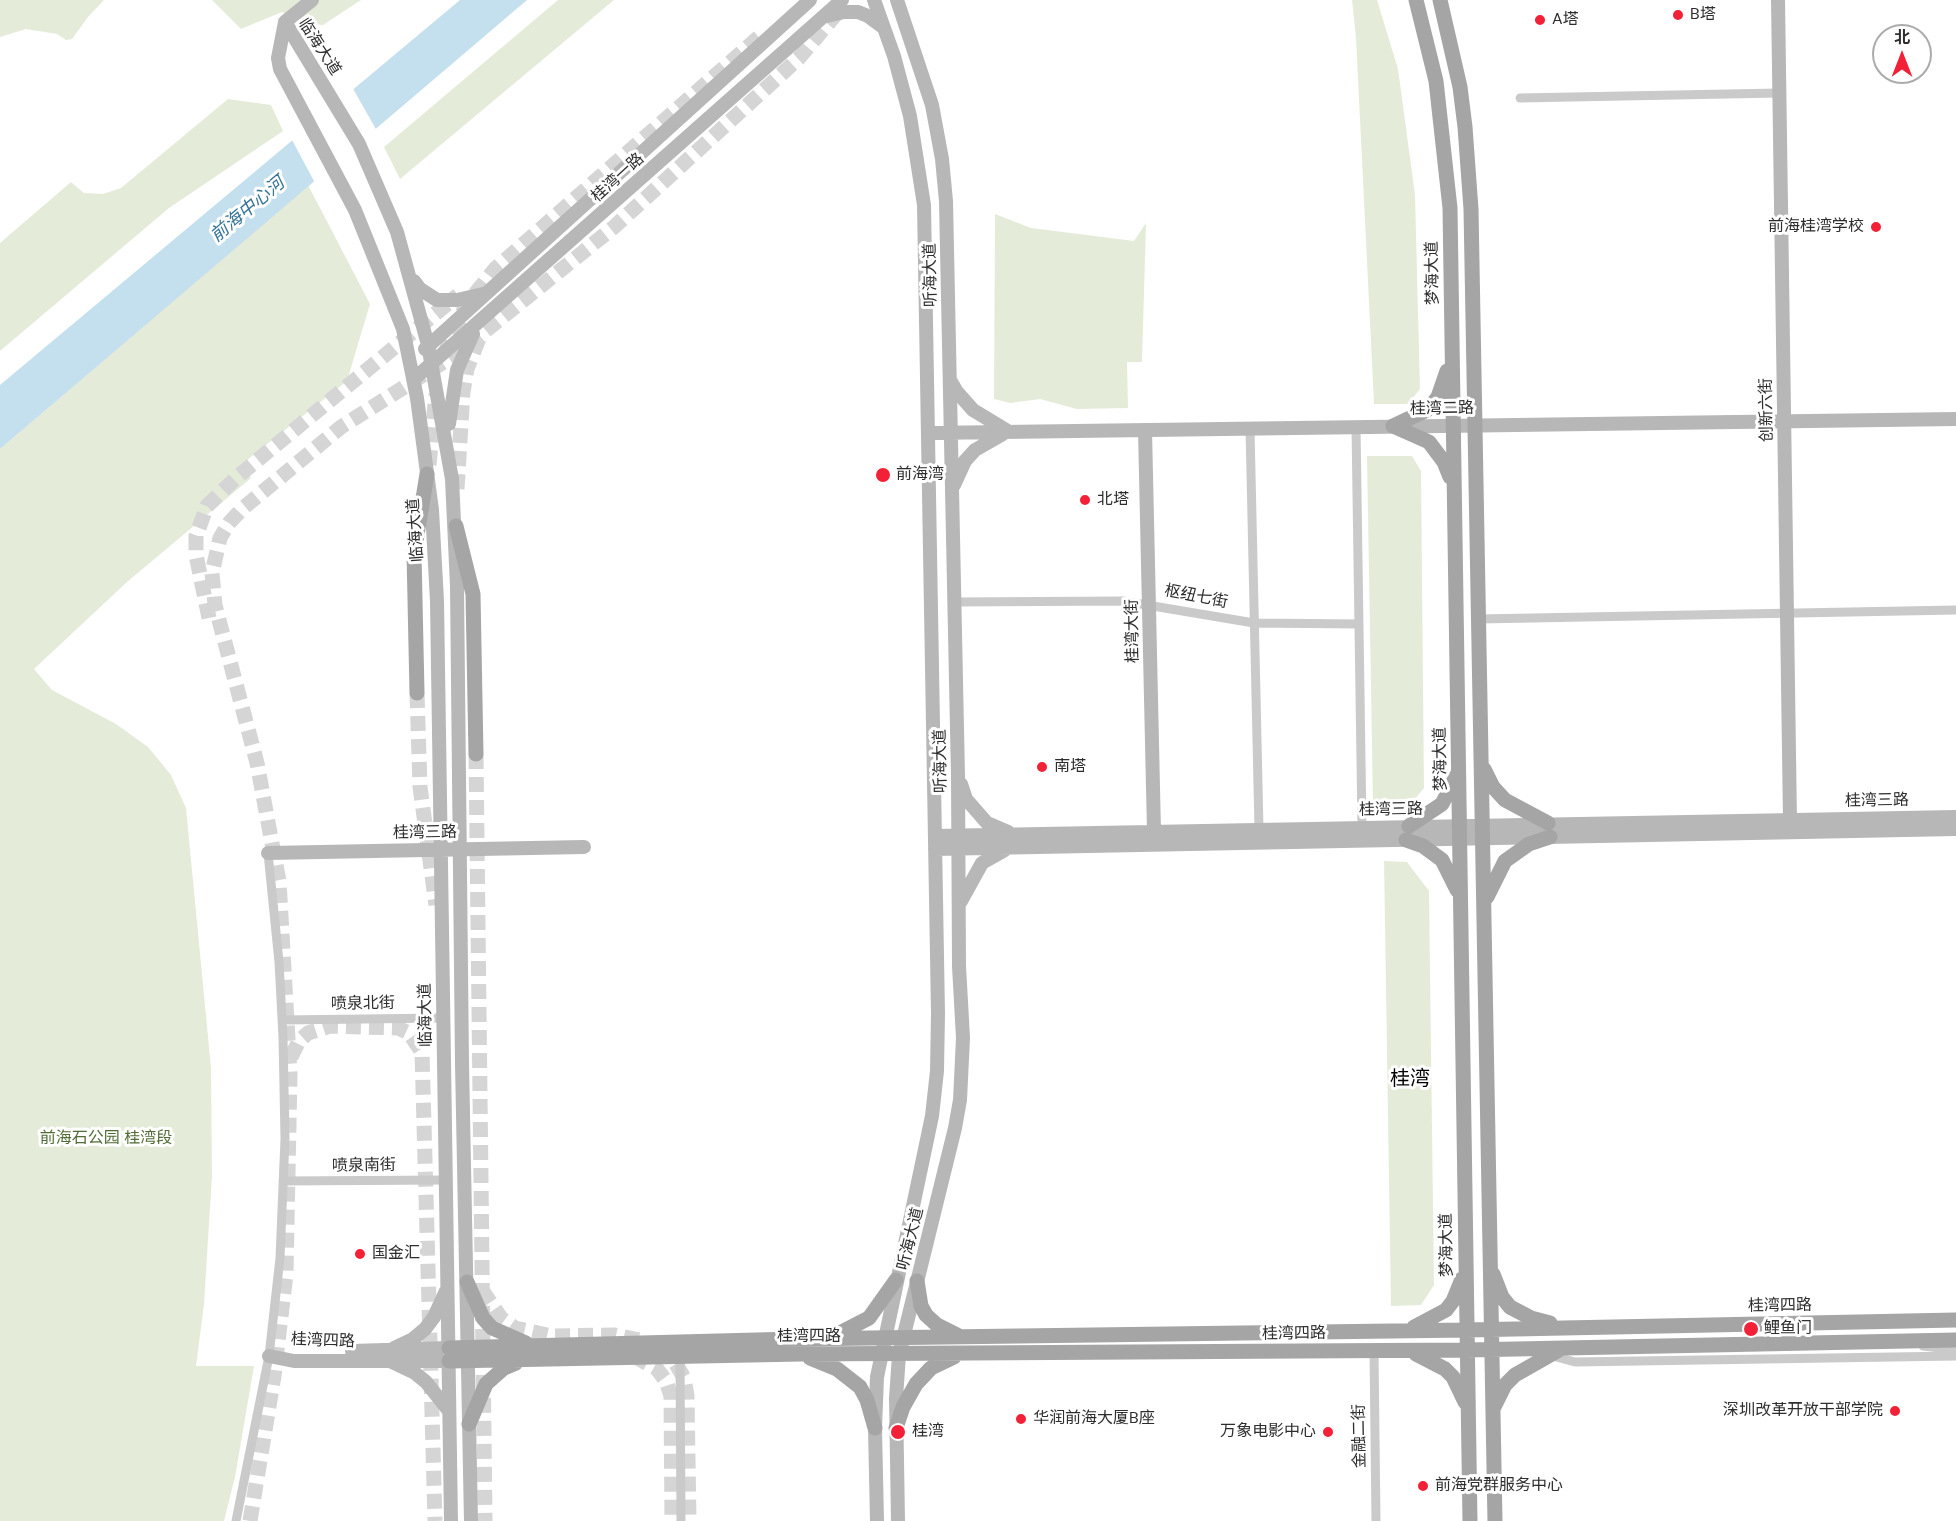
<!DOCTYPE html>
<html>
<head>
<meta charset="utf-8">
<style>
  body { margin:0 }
  #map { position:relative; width:1956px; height:1521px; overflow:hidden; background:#fff; font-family:"DM Sans","Noto Sans SC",sans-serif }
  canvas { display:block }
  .north { position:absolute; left:1872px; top:24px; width:60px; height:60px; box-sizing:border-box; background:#fff; border:2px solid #ababab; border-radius:50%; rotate:0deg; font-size:16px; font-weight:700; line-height:24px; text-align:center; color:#2d2d2d }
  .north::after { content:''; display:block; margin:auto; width:21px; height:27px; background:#f22137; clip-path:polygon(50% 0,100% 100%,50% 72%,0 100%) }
</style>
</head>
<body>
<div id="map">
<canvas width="1956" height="1521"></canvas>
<div class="north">北</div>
</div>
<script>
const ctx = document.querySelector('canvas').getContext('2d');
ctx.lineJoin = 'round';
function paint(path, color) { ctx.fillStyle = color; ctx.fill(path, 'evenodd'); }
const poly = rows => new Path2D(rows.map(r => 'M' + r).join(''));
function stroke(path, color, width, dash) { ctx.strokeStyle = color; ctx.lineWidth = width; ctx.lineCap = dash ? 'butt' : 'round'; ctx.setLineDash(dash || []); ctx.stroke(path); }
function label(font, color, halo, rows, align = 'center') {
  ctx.font = font + ' "DM Sans","Noto Sans SC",sans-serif'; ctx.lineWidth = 6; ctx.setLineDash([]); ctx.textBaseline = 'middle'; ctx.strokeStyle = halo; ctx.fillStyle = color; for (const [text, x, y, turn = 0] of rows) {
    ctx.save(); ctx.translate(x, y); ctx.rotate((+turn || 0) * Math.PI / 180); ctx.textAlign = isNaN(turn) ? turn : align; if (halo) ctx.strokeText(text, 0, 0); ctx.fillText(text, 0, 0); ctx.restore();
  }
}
paint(poly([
  [0,0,104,0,88,17,72,39,66,40,57,34,26,29,0,37],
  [212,0,361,0,323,25,312,24,282,12,241,29],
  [558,0,614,0,400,179,384,147],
  [1352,0,1377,0,1398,69,1415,195,1420,389,1408,404,1374,404,1356,38],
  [228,99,271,105,283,131,169,208,0,351,0,243,71,182,84,193,103,194,121,188],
  [308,185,370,304,347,381,242,464,251,478,127,582,34,669,52,690,116,724,148,747,171,775,186,808,211,1068,212,1176,204,1304,196,1366,254,1366,235,1477,224,1521,0,1521,0,449],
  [995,214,1031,228,1134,241,1146,223,1142,362,1127,362,1128,408,1077,409,1040,399,1010,403,994,399],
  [1367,456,1412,456,1421,471,1424,788,1409,806,1373,806],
  [1384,861,1407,862,1429,891,1434,1285,1421,1305,1391,1306]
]), '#e4ecd9');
paint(poly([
  [460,0,527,0,0,449,0,385]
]), '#c4dfee');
paint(poly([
  [352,87,377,131,315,183,291,138]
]), '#fff');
stroke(poly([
  [444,355,466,305,495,269,759,37],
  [429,465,436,394],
  [457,489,463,392,467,369,480,336],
  [209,618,196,555,196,536,207,506,237,477,458,295],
  [417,693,420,787,436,905],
  [476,754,485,1521],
  [291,1057,299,1041,308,1033,330,1026,398,1028,409,1033,422,1052,435,1521],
  [482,1290,501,1318,515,1328,552,1336,615,1335,639,1340],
  [634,1356,657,1369,666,1381,671,1396,672,1521],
  [676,1364,684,1378,687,1396,689,1521],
  [250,1521,274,1376,286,1274,290,1074,279,881,257,763,215,605,212,573,220,538,229,523,242,509,341,427,458,353,614,227,799,58,843,6]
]), '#d5d5d5', 15, [15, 8]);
stroke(poly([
  [1520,98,1779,93],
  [1356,427,1362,827],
  [1250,429,1259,829],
  [954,602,1123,601,1254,623,1359,624],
  [1479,619,1956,610],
  [283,1020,443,1018],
  [283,1181,446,1180],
  [1923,1346,1956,1350],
  [1374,1351,1376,1521],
  [1549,1355,1575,1362,1956,1356],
  [680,1357,681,1521],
  [236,1521,269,1356,280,1258,285,1139,283,1037,279,962,268,853]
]), '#cacaca', 9);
stroke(poly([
  [874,0,894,56,910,116,924,205,938,1013,937,1071,932,1116,877,1377,875,1428,877,1521],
  [897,0,932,105,942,159,946,201,958,776,959,966,963,1038,960,1100,955,1128,899,1355,896,1398,898,1521],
  [1778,0,1790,820],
  [827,16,844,12,858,12,868,16,883,27],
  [285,22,359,144,397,232,428,345,452,479,457,586,462,1063,471,1521],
  [285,22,278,58,280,69,355,210,403,329,417,398,432,510,437,601,451,1521],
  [285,22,312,0],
  [414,281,420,289,437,300,457,300,483,294],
  [425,349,810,0],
  [414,379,842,0],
  [950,380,957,392,973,410,1006,430],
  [449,424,457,370,473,334],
  [1145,430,1154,832],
  [929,433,1956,419],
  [954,485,965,461,975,450,1003,434],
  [961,784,966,799,987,823,1008,832],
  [935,836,1956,817],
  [935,849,1956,829],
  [268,853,584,847],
  [961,901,982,863,1005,850],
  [394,1348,413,1339,425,1329,434,1317,446,1291],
  [352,1351,449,1348],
  [269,1356,294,1361,449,1361],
  [392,1362,415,1373,426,1382,449,1411]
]), '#b7b7b7', 14);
stroke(poly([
  [1416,0,1436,81,1450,208,1470,1521],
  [1440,0,1460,87,1465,127,1471,209,1495,1521],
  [1393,426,1427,410,1438,397,1447,371],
  [1393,426,1429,442,1444,462,1450,477],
  [456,526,473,594,476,754],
  [417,693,414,553,427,474],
  [1484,769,1493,787,1505,800,1548,823],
  [1409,826,1442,804,1456,776],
  [1406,840,1423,846,1442,860,1457,890],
  [1487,897,1505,861,1529,844,1550,837],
  [1493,1274,1502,1297,1510,1307,1531,1318,1550,1323],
  [917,1281,921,1306,926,1315,937,1325,957,1335],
  [467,1282,483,1318,492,1328,526,1343],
  [1414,1327,1446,1310,1453,1301,1462,1279],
  [836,1335,869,1318,896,1280],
  [449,1348,795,1339,1466,1330,1956,1320],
  [1416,1354,1445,1369,1453,1377,1465,1402],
  [810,1358,837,1369,860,1387,867,1400,875,1428],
  [449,1361,801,1354,1467,1350,1956,1340],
  [1494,1407,1505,1385,1515,1375,1559,1350],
  [469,1424,486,1384,504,1368,516,1363],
  [896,1428,903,1407,916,1384,931,1368,954,1357]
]), '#a5a5a5', 15);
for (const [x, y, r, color] of [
  [1678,15,6,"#f22137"],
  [1540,20,6,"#f22137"],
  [1876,227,6,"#f22137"],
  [883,475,8,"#f22137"],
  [1085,500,6,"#f22137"],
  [1042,767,6,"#f22137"],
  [360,1254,6,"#f22137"],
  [1751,1329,8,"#f22137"],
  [1895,1411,6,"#f22137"],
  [1021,1419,6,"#f22137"],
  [898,1432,8,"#f22137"],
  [1328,1432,6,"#f22137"],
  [1423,1486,6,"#f22137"]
]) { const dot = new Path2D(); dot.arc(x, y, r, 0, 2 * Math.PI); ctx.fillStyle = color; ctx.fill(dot); stroke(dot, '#fff', 2); }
label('16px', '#2d2d2d', '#fff', [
  ["B塔",1690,15],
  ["A塔",1552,20],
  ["前海桂湾学校",1864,227,"right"],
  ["前海湾",896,475],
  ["北塔",1097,500],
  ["南塔",1054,767],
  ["国金汇",372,1254],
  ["鲤鱼门",1764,1329],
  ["深圳改革开放干部学院",1883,1411,"right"],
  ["华润前海大厦B座",1033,1419],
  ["桂湾",912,1432],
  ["万象电影中心",1316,1432,"right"],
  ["前海党群服务中心",1435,1486]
], 'left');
label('16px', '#2d2d2d', '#fff', [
  ["临海大道",319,47,57],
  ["桂湾一路",618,178,-42],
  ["梦海大道",1433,273,-91],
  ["听海大道",931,275,-91],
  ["桂湾二路",1442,409,-1],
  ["创新六街",1767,410,-91],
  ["临海大道",416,530,-94],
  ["枢纽七街",1196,597,11],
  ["桂湾大街",1133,631,-91],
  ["梦海大道",1441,759,-91],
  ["听海大道",941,761,-91],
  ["桂湾三路",1877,801,-1],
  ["桂湾三路",1391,810,-1],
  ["桂湾三路",425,833,-1],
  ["喷泉北街",363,1004,-1],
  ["临海大道",426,1015,-91],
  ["喷泉南街",364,1166,-1],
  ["听海大道",911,1239,-76],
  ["梦海大道",1447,1245,-91],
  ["桂湾四路",1780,1306,-1],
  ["桂湾四路",1294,1334,-1],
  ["桂湾四路",809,1337],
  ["桂湾四路",323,1341,2],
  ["金融二街",1360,1436,-91]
]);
label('16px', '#526c37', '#fff', [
  ["前海石公园 桂湾段",106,1139]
]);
label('italic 18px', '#357395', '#fff', [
  ["前海中心河",248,210,-40]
]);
label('20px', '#000', '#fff', [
  ["桂湾",1410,1080]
]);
</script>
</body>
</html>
